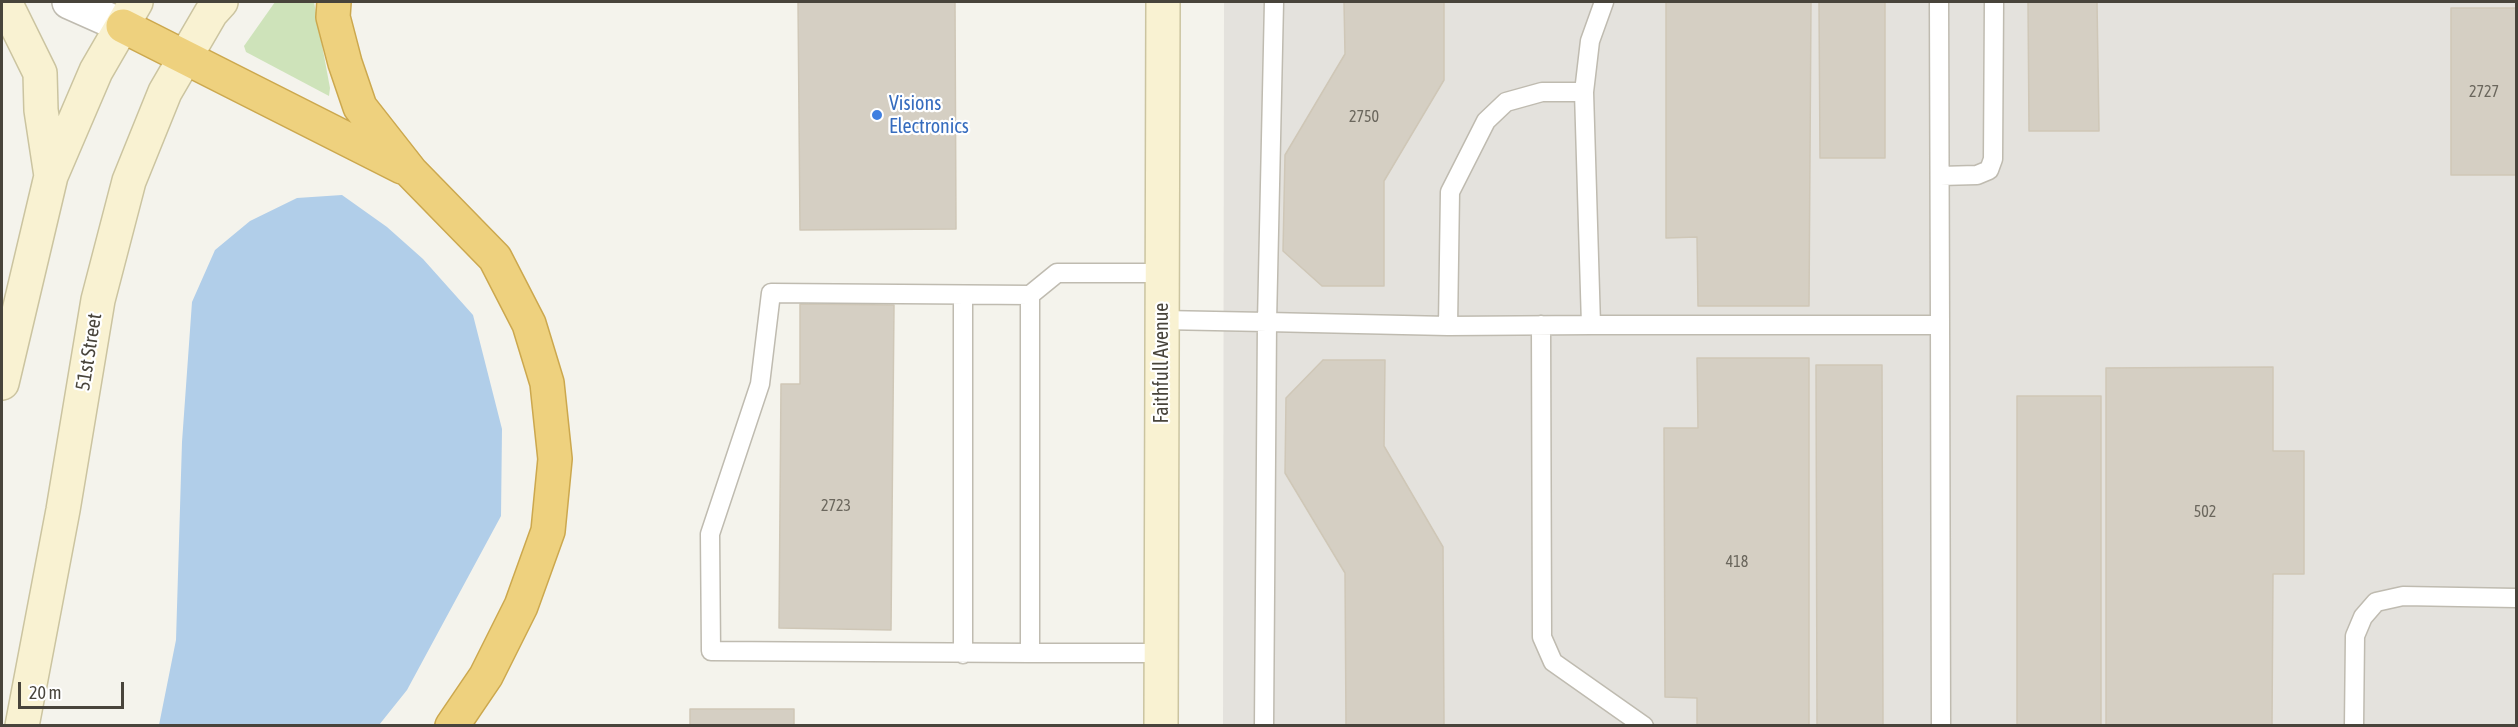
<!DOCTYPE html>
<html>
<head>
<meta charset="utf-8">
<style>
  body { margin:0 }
  #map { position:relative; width:2518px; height:727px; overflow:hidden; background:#f4f3ec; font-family:"Asap Condensed",sans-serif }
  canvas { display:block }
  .frame { position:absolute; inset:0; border:3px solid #48443b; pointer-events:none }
  .scale { position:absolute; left:18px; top:682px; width:106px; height:27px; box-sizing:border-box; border:3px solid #48443b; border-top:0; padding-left:8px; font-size:18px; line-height:21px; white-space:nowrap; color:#48443b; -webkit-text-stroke:4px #fff; paint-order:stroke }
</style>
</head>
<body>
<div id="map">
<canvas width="2518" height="727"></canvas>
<div class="frame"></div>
<div class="scale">20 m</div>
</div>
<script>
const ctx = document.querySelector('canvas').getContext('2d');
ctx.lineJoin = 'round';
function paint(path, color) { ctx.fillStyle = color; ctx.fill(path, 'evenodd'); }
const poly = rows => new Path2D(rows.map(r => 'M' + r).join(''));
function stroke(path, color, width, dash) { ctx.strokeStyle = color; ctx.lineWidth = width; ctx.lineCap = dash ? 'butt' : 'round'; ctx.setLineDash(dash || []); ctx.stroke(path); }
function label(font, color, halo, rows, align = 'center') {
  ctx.font = font + ' "Asap Condensed",sans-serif'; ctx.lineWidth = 4.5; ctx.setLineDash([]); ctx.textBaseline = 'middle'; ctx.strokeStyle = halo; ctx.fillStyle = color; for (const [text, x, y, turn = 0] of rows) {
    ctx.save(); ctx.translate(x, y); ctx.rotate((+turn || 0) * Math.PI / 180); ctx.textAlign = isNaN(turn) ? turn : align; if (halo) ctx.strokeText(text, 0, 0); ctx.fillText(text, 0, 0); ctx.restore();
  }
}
paint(poly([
  [1224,2,2516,2,2516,725,1223,725]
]), '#e4e2dd');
paint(poly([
  [275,2,314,2,330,88,329,96,246,52,244,46]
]), '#cee3ba');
paint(poly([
  [342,195,387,227,423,259,473,315,502,429,501,516,407,690,379,725,159,725,176,640,182,442,192,302,215,250,250,221,297,198]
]), '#b1cee9');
const building = poly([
  [798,2,955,2,956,229,800,230,798,2],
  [1344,2,1444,2,1444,80,1384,181,1384,286,1322,286,1283,251,1285,155,1345,54,1344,2],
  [1666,2,1811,2,1809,306,1698,306,1697,237,1666,238,1666,2],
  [1819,2,1885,2,1885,158,1820,158,1819,2],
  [2028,2,2097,2,2099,131,2029,131,2028,2],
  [2451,8,2516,8,2516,175,2451,175,2451,8],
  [800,304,894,305,891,630,779,628,781,384,800,384,800,304],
  [1697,358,1809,358,1809,726,1697,726,1697,698,1665,697,1664,428,1698,428,1697,358],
  [1323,360,1385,360,1384,446,1443,547,1444,726,1346,726,1345,573,1285,473,1286,398,1323,360],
  [1816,365,1882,365,1883,726,1817,726,1816,365],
  [2273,367,2273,451,2304,451,2304,574,2273,574,2272,726,2106,726,2106,368,2273,367],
  [2017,396,2101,396,2101,726,2017,726,2017,396],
  [690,709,794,709,794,726,690,726,690,709]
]);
paint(building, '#d5cfc3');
stroke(building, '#cfc7b7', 1.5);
const lane = poly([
  [1940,176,1977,175,1989,170,1993,159,1994,2],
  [1030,295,771,293,760,384,710,534,711,651,1030,653],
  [963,296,963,654],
  [1162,320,1267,322,1274,2],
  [1541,325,1542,637,1553,662,1644,726],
  [1591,325,1940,325,1939,2],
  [1940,325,1941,726],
  [1448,326,1450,192,1486,121,1506,102,1542,92,1584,92],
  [1161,653,1030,653,1030,295,1057,273,1162,273],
  [1264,726,1267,322,1448,326,1591,325,1584,92,1590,41,1604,2],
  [2354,726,2355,636,2363,617,2376,602,2403,596,2516,598]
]);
const street = poly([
  [69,2,123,26]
]);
const secondary = poly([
  [5,2,40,73,41,110,51,176],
  [2,383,51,176,96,71,136,2],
  [22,726,63,510,98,300,129,181,165,92,211,13,221,2],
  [1161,726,1163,2]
]);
const highway = poly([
  [334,2,333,17,345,63,360,107,411,172,495,258,529,324,547,383,555,459,548,531,521,606,486,676,452,726],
  [123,26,402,167]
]);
stroke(lane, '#bfbbb0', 21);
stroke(street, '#bfbbb0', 36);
stroke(secondary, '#cbc4a0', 36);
stroke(highway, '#cca84e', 36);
stroke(lane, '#fff', 18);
stroke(street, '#fff', 33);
stroke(secondary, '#f9f2d2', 33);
stroke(highway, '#eed17e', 33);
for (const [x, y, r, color] of [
  [877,115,6,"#3f7fe0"]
]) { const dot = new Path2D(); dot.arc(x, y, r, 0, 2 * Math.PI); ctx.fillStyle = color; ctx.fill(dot); stroke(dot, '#fff', 2); }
label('16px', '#6b675d', null, [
  ["2727",2484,92],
  ["2750",1364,117],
  ["2723",836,506],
  ["502",2205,512],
  ["418",1737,562]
]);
label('20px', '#366cbe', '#fff', [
  ["Visions",889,104],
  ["Electronics",889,127]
], 'left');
label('20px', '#48443b', '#fff', [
  ["51st Street",89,352,-81],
  ["Faithfull Avenue",1162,363,-90]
]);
</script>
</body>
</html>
